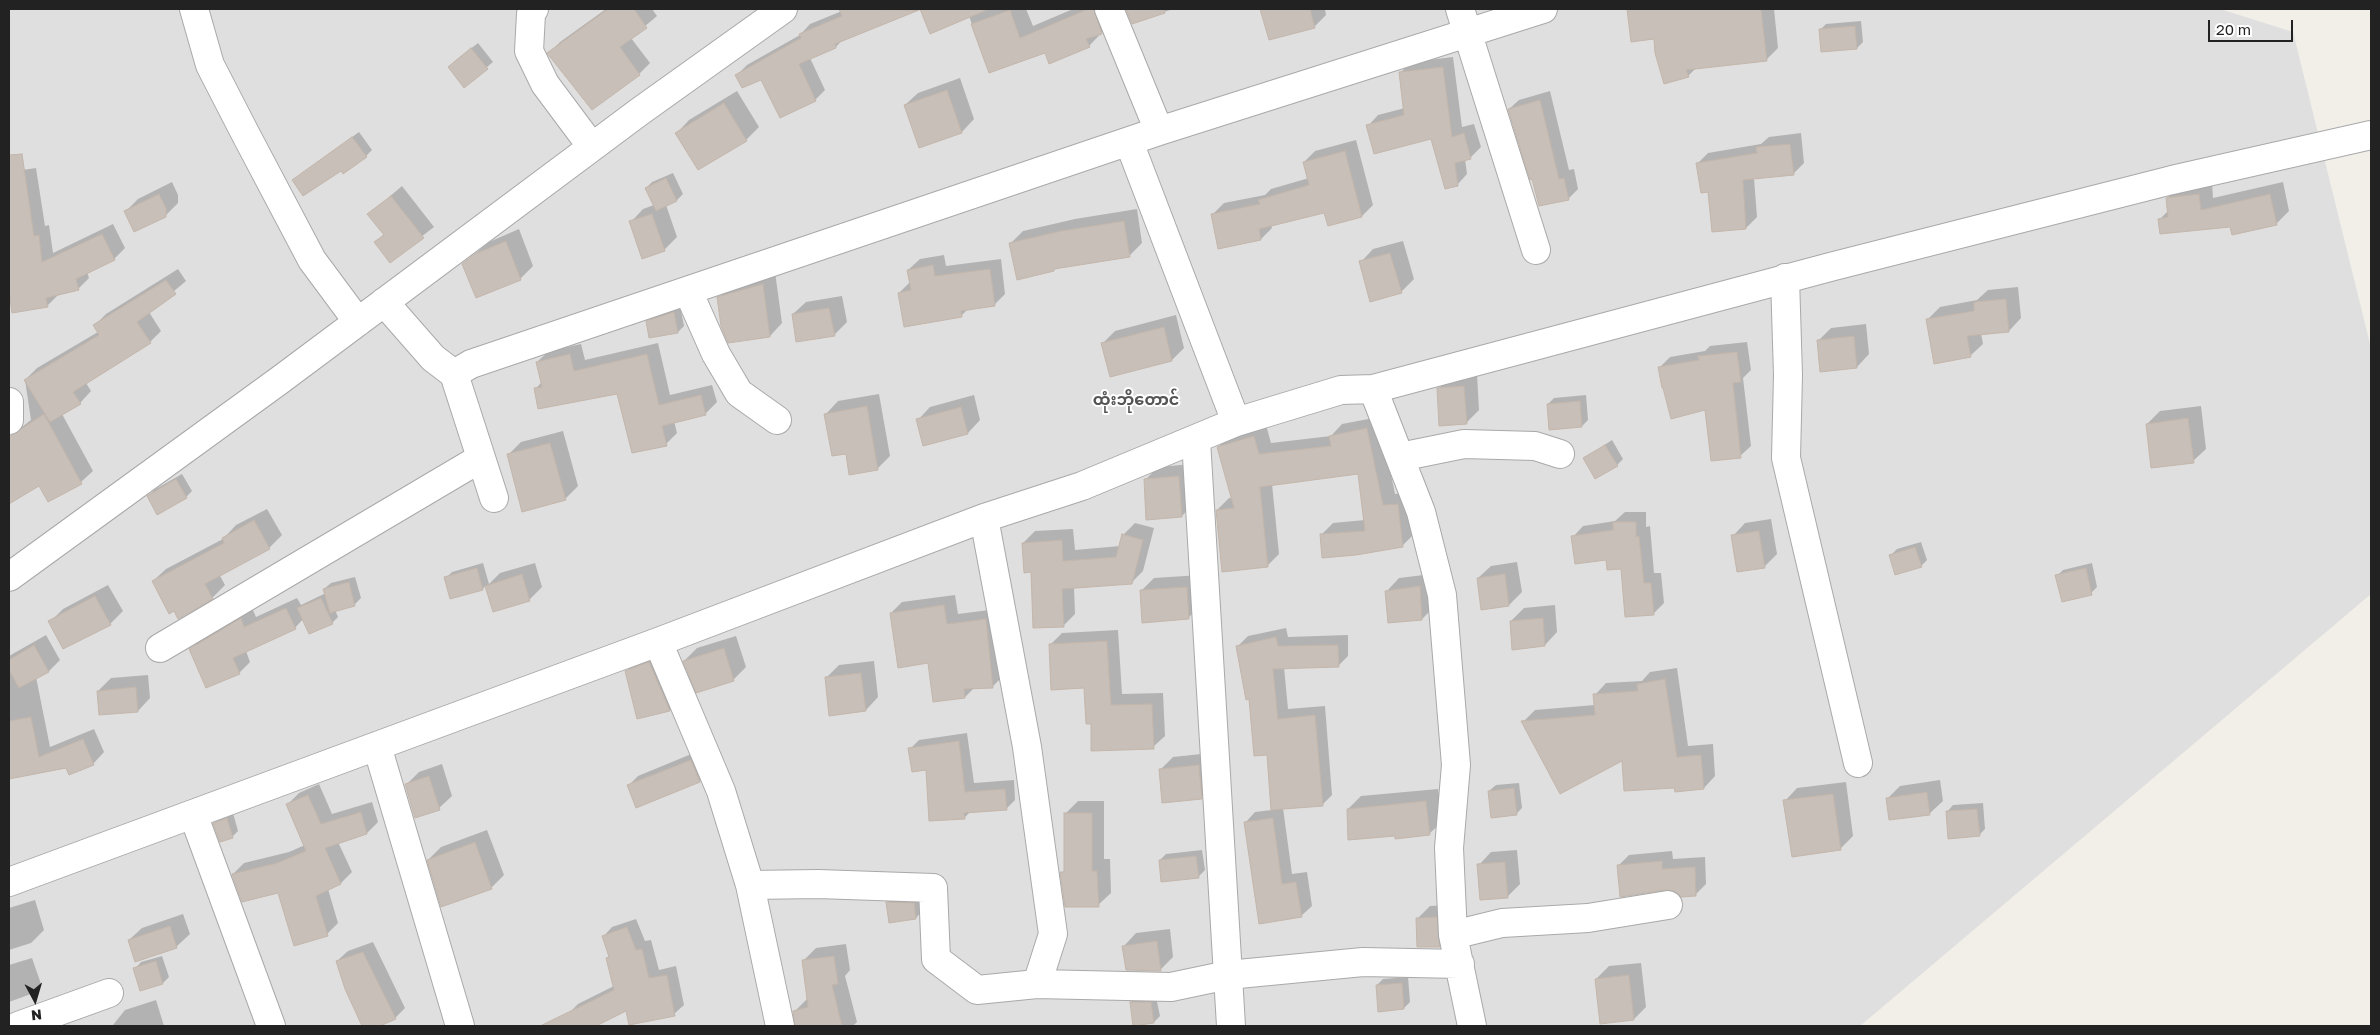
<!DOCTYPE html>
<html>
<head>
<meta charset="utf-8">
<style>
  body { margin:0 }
  #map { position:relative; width:2380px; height:1035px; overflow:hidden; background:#f2efe9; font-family:"Golos Text",sans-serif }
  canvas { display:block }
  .frame { position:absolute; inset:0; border:10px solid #222; pointer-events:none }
  .north { position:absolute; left:10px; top:975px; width:50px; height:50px; -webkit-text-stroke:4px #fff; paint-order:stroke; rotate:174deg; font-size:14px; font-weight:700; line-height:20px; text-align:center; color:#222 }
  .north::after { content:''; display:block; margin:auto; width:18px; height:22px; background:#222; clip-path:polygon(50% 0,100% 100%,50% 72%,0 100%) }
  .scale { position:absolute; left:2208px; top:20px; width:85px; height:22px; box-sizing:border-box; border:2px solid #222; border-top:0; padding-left:6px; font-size:15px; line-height:18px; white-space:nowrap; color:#222; -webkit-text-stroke:4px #fff; paint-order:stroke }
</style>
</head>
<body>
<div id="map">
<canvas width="2380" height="1035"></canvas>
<div class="frame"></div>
<div class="north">N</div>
<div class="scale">20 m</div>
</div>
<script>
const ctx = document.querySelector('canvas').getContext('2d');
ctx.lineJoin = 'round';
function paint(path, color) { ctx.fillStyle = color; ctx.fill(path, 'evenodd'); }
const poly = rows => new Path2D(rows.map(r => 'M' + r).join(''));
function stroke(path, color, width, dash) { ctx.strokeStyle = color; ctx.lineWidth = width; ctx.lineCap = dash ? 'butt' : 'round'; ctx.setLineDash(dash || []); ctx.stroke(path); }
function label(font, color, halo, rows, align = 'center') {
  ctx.font = font + ' "Golos Text","Noto Sans Myanmar",sans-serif'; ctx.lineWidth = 4; ctx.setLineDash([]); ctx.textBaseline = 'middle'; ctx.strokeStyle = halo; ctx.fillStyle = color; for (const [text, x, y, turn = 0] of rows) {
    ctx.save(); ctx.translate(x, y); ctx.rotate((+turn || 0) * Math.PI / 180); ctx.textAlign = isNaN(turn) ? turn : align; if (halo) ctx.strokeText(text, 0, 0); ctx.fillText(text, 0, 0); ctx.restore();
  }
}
paint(poly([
  [9,9,2220,9,2293,32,2371,348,2371,594,1860,1026,9,1026]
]), '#e0dfdf');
paint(poly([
  [606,9,652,9,657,16,631,38,650,63,639,74,592,108,549,53,560,42],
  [841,9,917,9,844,38,836,47,810,58,825,90,815,100,761,79,737,75,747,65,800,35,810,24,842,11],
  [921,9,1026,9,1033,26,1073,9,1110,9,1114,20,1089,46,1046,52,989,72,969,16,931,32],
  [1126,9,1173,9,1133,22],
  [1262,9,1325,9,1326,15,1314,27,1270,39],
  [1629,9,1774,9,1778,48,1766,60,1697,67,1688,76,1655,38,1632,40],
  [1861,21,1863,42,1857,48,1822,50,1820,30,1826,24],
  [478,43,493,62,464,86,455,61],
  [1453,57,1462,127,1474,124,1481,147,1471,157,1465,159,1467,174,1457,185,1432,137,1368,126,1378,115,1405,108,1400,73,1411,62],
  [960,78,974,119,962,132,920,147,905,105,918,93],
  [737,91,759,127,746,140,698,168,677,133,689,120],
  [1550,91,1569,170,1574,169,1578,189,1568,199,1533,177,1509,109,1519,100],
  [359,132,372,150,366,156,341,169,294,180],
  [1801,133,1804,163,1793,174,1754,178,1757,217,1746,228,1709,190,1698,163,1708,153,1761,144,1769,137],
  [1356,140,1373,205,1362,216,1329,225,1325,211,1271,225,1272,228,1261,239,1213,214,1224,203,1265,195,1271,189,1309,178,1304,162,1315,151],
  [36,168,45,226,49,225,53,253,113,224,125,248,114,259,87,272,89,278,78,289,58,295,47,306,13,311,9,284,9,172],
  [673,173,683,194,677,200,666,205,677,237,664,250,631,222,643,209,654,205,646,188,652,182],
  [172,182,178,195,178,203,165,216,125,212,138,199],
  [2212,182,2213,198,2283,182,2289,211,2276,224,2159,220,2169,210,2167,198,2180,186],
  [402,186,434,227,390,261,376,242,384,234,369,214],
  [1137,209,1142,243,1129,256,1056,268,1053,270,1010,244,1023,231,1075,219],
  [519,229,533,266,521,278,477,296,463,264,489,242],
  [1403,241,1414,279,1401,292,1361,262,1373,249],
  [944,255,946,266,1001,259,1005,294,994,305,969,308,961,316,899,293,910,282,908,270,920,259],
  [178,269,186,281,149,312,161,331,150,342,86,383,91,391,80,403,62,414,93,471,81,482,48,500,39,484,9,502,9,471,21,464,9,445,9,437,31,420,25,380,37,368,98,332,94,326,106,314],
  [775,272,782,323,770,336,718,298,731,285],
  [2018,287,2021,318,2009,331,1981,333,1983,344,1970,356,1928,319,1940,307,1977,300,1988,290],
  [842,296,847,322,834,335,793,314,806,302],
  [680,306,684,326,678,332,648,322,654,315],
  [1176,315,1184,348,1172,360,1103,343,1115,331],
  [1866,324,1869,354,1857,367,1818,341,1831,328],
  [1747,342,1751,370,1743,378,1751,446,1740,456,1707,408,1660,367,1670,357,1705,351,1710,346],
  [658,343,670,395,712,385,717,402,706,413,674,421,677,433,666,444,618,393,535,389,542,382,537,362,549,351,581,344,585,360],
  [1477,374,1479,410,1466,423,1438,389,1451,376],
  [879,394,890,456,877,469,826,414,838,401],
  [974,395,980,420,968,433,918,420,930,407],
  [1586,395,1588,420,1582,426,1548,404,1554,398],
  [2201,406,2206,449,2193,461,2147,424,2160,411],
  [1379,417,1395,494,1410,492,1414,534,1402,546,1321,535,1333,523,1365,520,1360,473,1272,484,1279,554,1267,566,1217,510,1229,498,1233,498,1218,447,1230,435,1266,425,1271,443,1331,436,1342,424],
  [563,431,578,486,565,499,508,455,521,442],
  [1612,440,1623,459,1617,465,1585,458],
  [1192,464,1194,503,1182,516,1145,480,1158,467],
  [182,474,192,491,186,497,148,497,154,490],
  [267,509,282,535,269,548,219,574,225,585,212,598,175,609,153,581,166,569,223,539,236,525],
  [1625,512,1646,512,1646,527,1650,526,1654,573,1661,573,1664,603,1653,614,1622,568,1573,537,1583,526,1615,521],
  [1771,519,1777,554,1764,567,1733,536,1745,523],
  [1135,523,1154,528,1143,571,1131,583,1074,587,1075,614,1063,626,1032,571,1023,543,1035,531,1073,529,1075,550,1120,546,1123,535],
  [1921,542,1927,560,1921,566,1891,555,1897,549],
  [1517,562,1522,592,1509,605,1478,578,1491,566],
  [483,563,489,584,500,573,535,563,542,587,529,600,494,610,486,585,483,589,446,578,452,572],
  [2092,563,2097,587,2091,593,2057,576,2063,570],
  [1432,574,1435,606,1422,619,1387,591,1399,578],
  [1200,575,1201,605,1188,618,1142,590,1154,578],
  [355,577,361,598,354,605,335,610,338,617,332,623,303,619,295,628,246,651,250,662,239,673,191,649,202,638,252,608,256,617,297,598,301,605,326,593,324,589,331,583],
  [108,585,123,611,110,624,50,622,63,609],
  [955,595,958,614,997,609,1004,675,993,686,974,688,965,697,929,662,891,613,902,602],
  [1555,605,1557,632,1545,645,1511,621,1524,608],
  [1286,628,1288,637,1348,635,1348,656,1338,666,1284,667,1288,709,1325,706,1332,795,1322,805,1283,808,1292,874,1307,872,1312,906,1301,916,1245,823,1255,812,1272,810,1268,754,1250,698,1238,646,1248,636],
  [1118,630,1122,694,1163,693,1165,736,1153,747,1092,722,1085,687,1050,645,1062,633],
  [46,635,60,660,49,671,36,677,50,747,94,729,104,752,93,764,11,777,9,767,9,656],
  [736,636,746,667,733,680,684,661,697,648],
  [659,653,679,700,670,710,638,717,627,671,636,661],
  [874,661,878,697,866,710,827,677,839,665],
  [1677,668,1688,746,1713,744,1715,776,1704,788,1675,786,1623,759,1523,722,1535,710,1595,705,1595,695,1606,683,1642,681,1650,672],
  [148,675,150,698,138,711,98,691,111,678],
  [967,733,974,783,1014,780,1015,800,1006,809,970,812,964,818,910,749,919,740],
  [701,750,709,771,699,781,628,786,638,776],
  [1211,753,1214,785,1201,797,1160,770,1173,757],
  [442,764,452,796,439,808,406,785,419,772],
  [1940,780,1943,801,1930,813,1890,818,1888,798,1900,786],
  [1846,782,1853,836,1840,849,1785,801,1797,788],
  [1519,783,1522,808,1516,814,1489,791,1496,785],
  [319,784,332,814,372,802,378,822,367,833,338,842,352,872,341,883,328,889,338,923,327,934,279,891,233,874,244,863,289,852,305,845,288,804,299,793],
  [1438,789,1443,821,1430,833,1396,837,1396,835,1348,809,1361,796],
  [1078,801,1104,801,1104,859,1110,859,1111,893,1098,905,1062,873,1066,869,1065,814],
  [1983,803,1985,829,1979,835,1947,812,1953,805],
  [233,813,238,831,232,837,214,824,221,817],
  [487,830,504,875,491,888,428,860,441,847],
  [1202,850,1205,870,1198,877,1160,860,1166,854],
  [1517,850,1520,884,1507,897,1479,865,1491,852],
  [1672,851,1673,859,1705,857,1706,884,1696,894,1618,866,1629,855],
  [894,896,920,897,922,911,916,918,890,922,888,902],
  [35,900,44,930,31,943,9,950,9,908],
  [1449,905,1452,933,1439,946,1417,919,1430,906],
  [183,914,190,934,177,946,136,960,129,940,142,928],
  [636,919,645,941,651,940,659,970,676,966,684,1005,674,1014,627,1009,594,1026,575,1026,568,1014,578,1004,614,986,607,958,610,955,603,937,612,927],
  [1170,929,1173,957,1160,970,1124,946,1136,933],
  [373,942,405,1008,395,1018,377,1026,364,1026,346,988,337,961,348,951],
  [846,944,850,970,845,976,857,1022,853,1026,799,1026,795,1011,808,998,803,961,816,948],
  [162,956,169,977,163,983,135,969,141,962],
  [32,958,41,984,31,994,9,1002,9,965],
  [1641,963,1646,1007,1634,1019,1596,979,1609,966],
  [1408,977,1410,1002,1404,1008,1377,985,1383,979],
  [1137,996,1156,997,1160,1016,1154,1022,1131,1002],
  [156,1000,164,1026,108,1026,113,1025,125,1010]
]), '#0003');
const building = poly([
  [608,9,634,9,647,28,620,47,640,75,592,110,547,53,608,9],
  [839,9,919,10,835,44,836,48,799,64,816,101,780,118,761,80,742,88,735,75,801,38,799,34,842,16,839,9],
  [920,9,989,9,930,34,920,9],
  [1088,9,1094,9,1102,34,1086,39,1090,47,1049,64,1045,53,989,73,971,24,1010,10,1020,38,1088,9],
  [1126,9,1164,9,1165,13,1132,24,1126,9],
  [1260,9,1310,9,1315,28,1269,40,1260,9],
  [1627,9,1761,9,1767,61,1686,70,1689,77,1664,84,1655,53,1654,39,1631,42,1627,9],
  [1855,26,1857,49,1821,52,1819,29,1855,26],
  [471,48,488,69,464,88,448,67,471,48],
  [1443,67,1452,137,1464,133,1471,159,1455,163,1458,186,1445,189,1431,139,1374,154,1366,125,1404,115,1399,72,1443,67],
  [947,90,962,133,919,148,904,105,947,90],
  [1540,100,1559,179,1564,178,1569,200,1539,206,1532,179,1530,180,1508,109,1540,100],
  [724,103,747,141,698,170,675,133,724,103],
  [352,137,367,157,343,174,341,171,303,196,292,180,352,137],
  [1790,144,1794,175,1743,180,1746,229,1712,232,1708,192,1701,193,1696,163,1757,153,1756,147,1790,144],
  [1345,151,1362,217,1328,226,1324,213,1259,229,1261,240,1218,249,1211,214,1260,204,1258,200,1309,185,1303,162,1345,151],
  [22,154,34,236,39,235,42,262,102,234,115,260,76,279,79,290,46,298,48,307,12,313,9,292,9,155,22,154],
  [666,178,677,201,656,211,645,188,666,178],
  [159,194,166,208,166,217,134,232,124,211,159,194],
  [2199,194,2201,210,2270,194,2277,225,2232,235,2230,227,2160,234,2158,219,2168,217,2166,198,2199,194],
  [391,196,424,238,390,263,374,242,384,235,367,214,391,196],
  [652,214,665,251,642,259,629,221,652,214],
  [1124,221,1130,257,1054,269,1054,271,1017,280,1009,243,1061,231,1124,221],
  [506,241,521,280,476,298,462,264,475,254,506,241],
  [1390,253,1402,293,1370,302,1359,261,1390,253],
  [933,265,935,276,990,269,995,306,961,311,962,317,904,327,898,293,911,290,907,270,933,265],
  [166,280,176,294,137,322,151,343,73,392,81,404,50,422,24,380,99,335,93,325,166,280],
  [763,284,770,337,728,343,721,326,717,297,763,284],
  [2006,299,2009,332,1967,336,1971,357,1934,364,1926,319,1974,311,1974,302,2006,299],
  [829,308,835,336,796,342,792,314,829,308],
  [674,312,678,333,649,338,646,321,674,312],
  [1164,327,1172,361,1110,377,1101,343,1164,327],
  [1854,336,1857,368,1820,372,1817,340,1854,336],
  [1737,352,1741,382,1733,383,1741,458,1711,461,1705,410,1671,419,1663,388,1662,388,1658,367,1699,360,1698,356,1737,352],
  [570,354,574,371,647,354,659,405,701,395,706,415,662,426,667,446,632,453,617,394,538,409,534,388,542,387,536,362,570,354],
  [1464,386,1467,424,1439,426,1437,388,1464,386],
  [1580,401,1582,427,1549,430,1547,404,1580,401],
  [867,406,878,470,849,475,846,454,832,456,824,414,867,406],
  [961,407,968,434,923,446,916,419,961,407],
  [44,414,82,484,48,502,39,486,9,504,9,437,44,414],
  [2188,418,2194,463,2151,468,2146,424,2188,418],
  [1367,428,1383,505,1398,504,1403,547,1356,555,1322,558,1320,534,1365,531,1358,474,1260,487,1268,567,1222,572,1216,510,1234,508,1217,447,1254,436,1259,454,1331,446,1329,436,1367,428],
  [550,443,566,500,522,512,507,454,550,443],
  [1605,445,1618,466,1595,479,1583,458,1605,445],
  [1179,476,1182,517,1146,520,1144,479,1179,476],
  [176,479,187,498,157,515,147,496,176,479],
  [254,520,270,549,205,584,213,599,178,619,174,611,169,614,152,581,224,543,222,538,254,520],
  [1613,522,1636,522,1636,537,1639,536,1644,583,1651,583,1654,615,1625,617,1621,569,1607,570,1606,560,1575,564,1571,536,1613,530,1613,522],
  [1759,531,1765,568,1737,572,1731,535,1759,531],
  [1122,534,1143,540,1132,584,1062,589,1064,627,1033,628,1031,572,1024,573,1022,543,1062,540,1063,561,1116,557,1122,534],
  [1915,547,1922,567,1895,575,1889,555,1915,547],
  [477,568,483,590,450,599,444,577,477,568],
  [2086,568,2092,595,2062,602,2055,575,2086,568],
  [522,574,530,601,493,612,485,586,522,574],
  [1505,574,1509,606,1481,610,1477,578,1505,574],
  [349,582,355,606,330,613,323,589,349,582],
  [1420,586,1422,620,1388,623,1385,591,1420,586],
  [1187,587,1189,619,1142,623,1140,590,1187,587],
  [95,596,111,625,63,649,48,621,95,596],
  [321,598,333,624,309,634,297,608,321,598],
  [944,605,947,624,986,619,993,688,964,689,965,698,933,702,928,663,898,668,890,613,944,605],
  [286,608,296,629,233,658,240,674,206,688,189,649,241,618,244,627,286,608],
  [1543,618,1545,646,1512,650,1510,621,1543,618],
  [1276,637,1278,646,1338,645,1339,667,1273,669,1278,719,1315,715,1323,806,1271,810,1267,755,1254,756,1249,699,1246,700,1236,646,1276,637],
  [1107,641,1111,705,1152,704,1154,749,1091,751,1091,724,1086,724,1084,688,1051,690,1049,644,1107,641],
  [34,645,49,672,19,688,9,670,9,660,34,645],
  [724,648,734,681,696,693,683,661,724,648],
  [649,662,670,711,637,719,625,671,649,662],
  [861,673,866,711,829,716,825,677,861,673],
  [1665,679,1677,757,1701,755,1704,789,1675,792,1674,788,1624,791,1622,761,1560,794,1521,721,1595,715,1593,694,1638,691,1637,684,1665,679],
  [136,687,138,712,99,715,97,691,136,687],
  [31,717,39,757,83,739,94,765,69,775,66,768,9,779,9,721,31,717],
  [959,741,965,792,1005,789,1007,810,964,813,965,819,929,821,926,770,912,772,908,748,959,741],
  [691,760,700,782,636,808,627,785,691,760],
  [1199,765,1202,799,1162,803,1159,769,1199,765],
  [429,776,440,810,415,818,405,784,429,776],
  [1514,788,1517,815,1491,818,1488,791,1514,788],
  [1927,792,1930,815,1889,820,1886,798,1927,792],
  [1833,794,1841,850,1792,857,1783,800,1833,794],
  [308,795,321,824,361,812,367,834,325,848,341,884,316,896,328,936,294,946,278,893,242,902,232,874,277,863,306,851,286,804,308,795],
  [1426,801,1430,835,1395,839,1395,836,1348,840,1347,809,1426,801],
  [1977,809,1980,836,1948,839,1946,811,1977,809],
  [1064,813,1092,813,1092,871,1097,871,1099,907,1065,907,1060,872,1064,872,1064,813],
  [227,818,233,838,220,842,213,823,227,818],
  [1273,818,1282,884,1296,882,1302,917,1259,924,1244,822,1273,818],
  [475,842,492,889,441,907,427,860,475,842],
  [1196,856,1199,878,1161,882,1159,860,1196,856],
  [1662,861,1662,869,1695,867,1696,896,1681,897,1674,891,1666,890,1620,897,1617,865,1662,861],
  [1505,862,1508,898,1480,900,1477,864,1505,862],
  [886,902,914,903,916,919,889,923,886,902],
  [1437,917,1440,947,1417,947,1416,918,1437,917],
  [170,926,177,948,135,962,128,940,170,926],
  [627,927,636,950,642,949,649,978,667,975,675,1016,629,1025,626,1011,596,1026,540,1026,614,990,606,958,609,957,602,936,627,927],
  [1157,941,1161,971,1126,970,1122,946,1157,941],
  [363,952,396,1019,380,1026,362,1026,345,989,336,961,363,952],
  [834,956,838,984,832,985,842,1026,795,1026,793,1011,808,1007,802,960,834,956],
  [156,961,163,984,140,991,133,968,156,961],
  [1629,975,1634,1020,1600,1024,1595,979,1629,975],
  [1402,983,1404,1009,1378,1012,1376,985,1402,983],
  [1130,1002,1151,1002,1154,1023,1133,1026,1130,1002]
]);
paint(building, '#c7bfb8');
stroke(building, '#c4b6ab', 1);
const minor = poly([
  [194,9,210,65,245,133,312,260,358,322],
  [534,9,531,14,529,51,545,84,592,147],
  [1109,9,1159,131],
  [1460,9,1536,250],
  [1129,142,1236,422],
  [1785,278,1788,375,1786,458,1858,763],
  [688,291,716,354,739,393,777,420],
  [384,302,433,358,454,374,471,364,1159,131,1543,9],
  [454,374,494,498],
  [1373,389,1421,512,1442,595,1456,765,1449,848,1453,935,1472,1026],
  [9,402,9,420],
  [1196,440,1231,1026],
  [1400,457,1464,444,1535,446,1560,454],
  [984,518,1027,747,1053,934,1037,984],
  [9,577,280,380,639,112,783,9],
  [658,642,721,791,750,885,780,1026],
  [160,648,481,458],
  [377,746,460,1026],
  [193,814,271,1026],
  [9,882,658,642,984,518,1082,486,1236,422,1341,390,1373,389,1834,266,2172,180,2371,135],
  [750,885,818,884,933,888,936,959,977,990,1037,984,1171,987,1228,975,1363,962,1460,964],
  [1453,935,1502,923,1588,918,1668,905],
  [18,1026,109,993]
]);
stroke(minor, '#a9a9a9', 30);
stroke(minor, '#fff', 28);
label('bold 16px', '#555', '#fff', [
  ["ထုံးဘိုတောင်",1136,400]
]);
</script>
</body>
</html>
